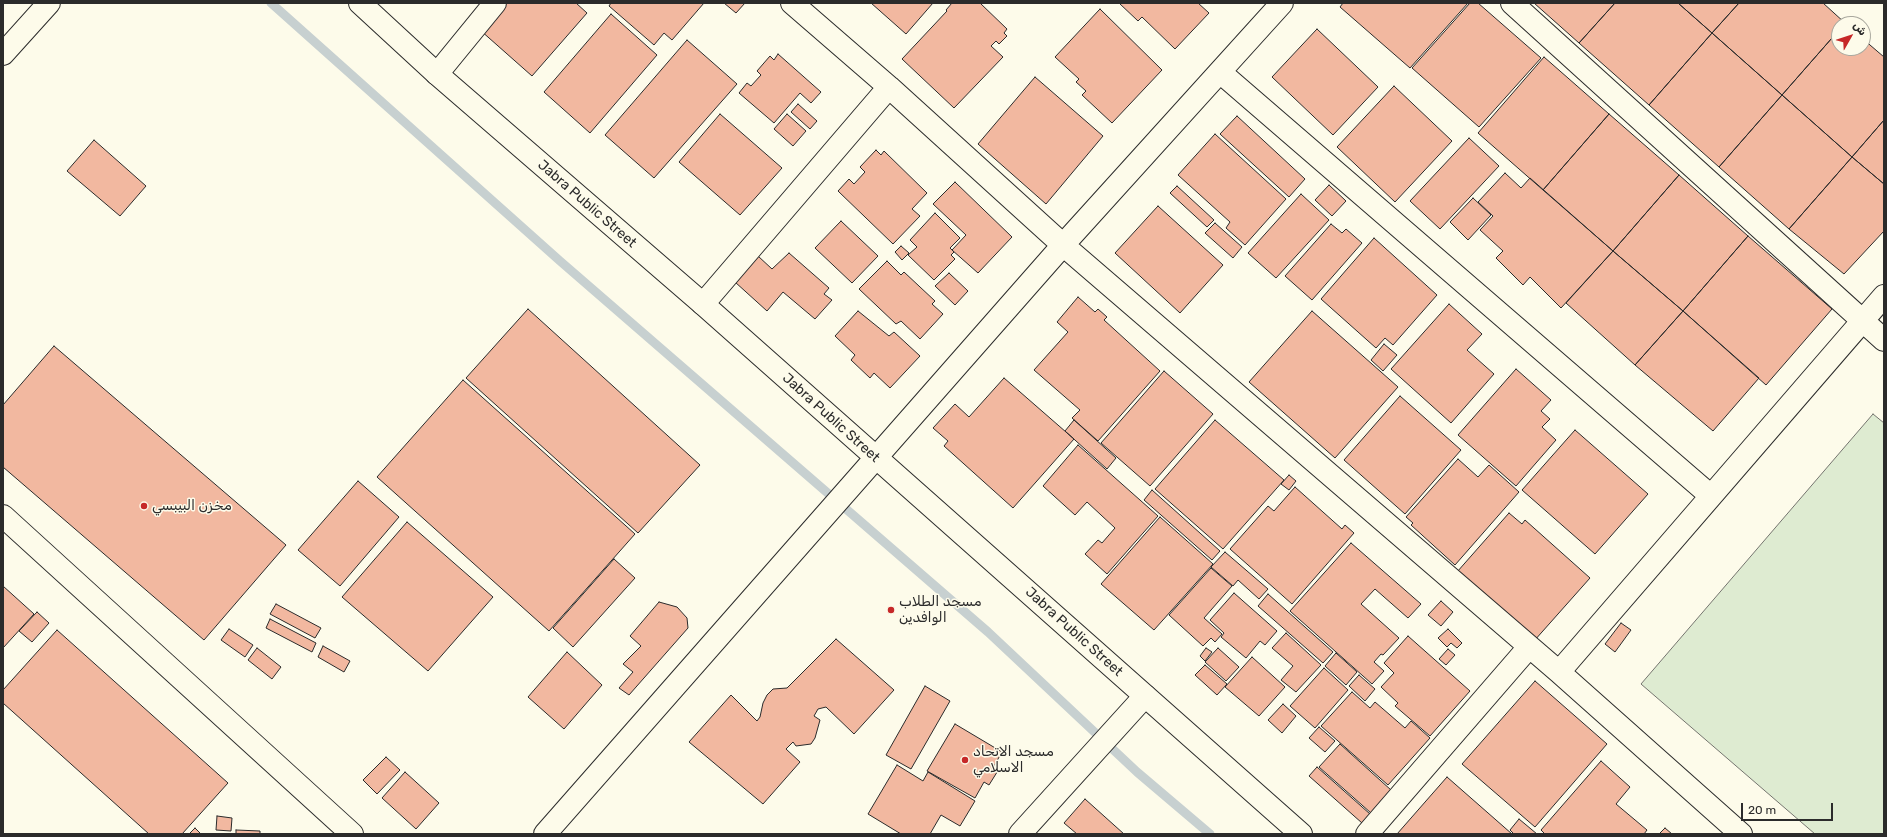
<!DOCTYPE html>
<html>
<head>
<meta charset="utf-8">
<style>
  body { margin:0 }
  #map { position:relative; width:1887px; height:837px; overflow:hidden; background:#fdfbea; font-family:Rubik,Vazirmatn,sans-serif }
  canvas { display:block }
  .frame { position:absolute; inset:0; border:4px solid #2b2b2b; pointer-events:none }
  .north { position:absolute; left:1831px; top:16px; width:40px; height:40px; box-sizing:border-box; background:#fdfbea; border:1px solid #a9a89e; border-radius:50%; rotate:51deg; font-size:11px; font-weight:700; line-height:16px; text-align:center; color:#2b2b2b }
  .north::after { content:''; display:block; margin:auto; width:14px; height:18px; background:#c62828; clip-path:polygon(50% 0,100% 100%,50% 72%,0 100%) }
  .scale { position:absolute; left:1741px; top:803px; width:92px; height:18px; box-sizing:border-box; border:2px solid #2b2b2b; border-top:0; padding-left:5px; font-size:12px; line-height:14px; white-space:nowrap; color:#2b2b2b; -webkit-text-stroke:3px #fdfbea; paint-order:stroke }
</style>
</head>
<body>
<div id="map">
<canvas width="1887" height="837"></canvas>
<div class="frame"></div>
<div class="north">ش</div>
<div class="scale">20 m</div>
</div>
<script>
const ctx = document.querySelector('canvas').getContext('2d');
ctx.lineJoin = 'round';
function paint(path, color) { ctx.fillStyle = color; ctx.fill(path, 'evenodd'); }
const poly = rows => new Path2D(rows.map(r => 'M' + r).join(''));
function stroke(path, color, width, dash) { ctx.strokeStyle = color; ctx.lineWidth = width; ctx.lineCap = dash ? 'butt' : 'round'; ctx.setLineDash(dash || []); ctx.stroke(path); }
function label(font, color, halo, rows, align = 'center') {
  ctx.font = font + ' Rubik,Vazirmatn,sans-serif'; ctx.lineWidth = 3; ctx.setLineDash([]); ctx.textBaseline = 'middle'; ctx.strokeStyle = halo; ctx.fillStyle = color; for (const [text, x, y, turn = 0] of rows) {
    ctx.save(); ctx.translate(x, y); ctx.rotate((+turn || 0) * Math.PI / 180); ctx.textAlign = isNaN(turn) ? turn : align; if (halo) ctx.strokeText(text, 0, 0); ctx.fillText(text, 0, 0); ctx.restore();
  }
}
const green = poly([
  [1873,414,1884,423,1884,834,1815,834,1641,684,1873,414]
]);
paint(green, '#deebd1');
stroke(green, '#74746e', 1);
stroke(poly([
  [271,3,560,261,988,632,1137,772,1210,834]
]), '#c7d0d0', 9);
const building = poly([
  [504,3,576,3,587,13,532,76,480,30,504,3],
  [611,3,704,3,672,40,664,33,654,45,609,6,611,3],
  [724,3,745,3,736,13,724,3],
  [871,3,933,3,906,34,871,3],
  [952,3,980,3,1007,29,1004,33,1007,36,999,44,996,41,991,46,1003,57,954,108,902,59,947,11,946,10,952,3],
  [1119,3,1198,3,1209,13,1175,49,1142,17,1138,21,1119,3],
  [1343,3,1468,3,1410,68,1340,7,1343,3],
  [1470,3,1478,3,1541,58,1479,127,1412,68,1470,3],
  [1534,3,1615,3,1579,43,1534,3],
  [1615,3,1678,3,1712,33,1649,105,1579,43,1615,3],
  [1678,3,1739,3,1712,33,1678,3],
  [1739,3,1823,3,1845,23,1839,24,1839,30,1782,95,1712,33,1739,3],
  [1100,9,1162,70,1112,123,1082,95,1086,91,1076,82,1079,79,1055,57,1100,9],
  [611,14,657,55,590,133,544,92,611,14],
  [1317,29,1378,87,1333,135,1272,77,1317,29],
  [1839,30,1839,48,1863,48,1863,39,1884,57,1884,120,1852,157,1782,95,1839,30],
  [1712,33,1782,95,1719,167,1649,105,1712,33],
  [687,40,737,84,654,178,605,135,687,40],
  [778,54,821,92,811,103,800,93,774,123,739,93,747,83,751,86,761,75,757,71,770,56,774,60,778,54],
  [1544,57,1609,114,1543,190,1478,133,1544,57],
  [1035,77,1103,136,1046,204,978,144,1035,77],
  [1394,86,1452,141,1395,202,1337,147,1394,86],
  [1782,95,1852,157,1789,229,1719,167,1782,95],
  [798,104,817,121,810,129,791,112,798,104],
  [720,114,782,168,740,215,679,162,720,114],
  [787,114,806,131,793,146,774,129,787,114],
  [1609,114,1679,175,1613,251,1543,190,1609,114],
  [1237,116,1305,179,1289,197,1220,134,1237,116],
  [1884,120,1884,184,1852,157,1884,120],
  [1215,134,1286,199,1245,245,1226,228,1230,222,1178,175,1215,134],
  [1469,138,1499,166,1440,229,1410,201,1469,138],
  [94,140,146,186,120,216,67,171,94,140],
  [876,150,881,155,884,151,927,193,912,209,920,216,893,244,838,191,849,179,854,184,865,172,860,167,876,150],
  [1852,157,1884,184,1884,231,1844,274,1789,229,1852,157],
  [1505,173,1521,188,1530,178,1613,251,1561,308,1530,277,1523,285,1496,258,1503,251,1480,230,1493,216,1478,202,1505,173],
  [1679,175,1748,236,1683,311,1613,251,1679,175],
  [955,182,1012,237,978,273,952,250,966,235,933,204,955,182],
  [1329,185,1346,201,1332,216,1315,200,1329,185],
  [1177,186,1214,220,1207,227,1170,193,1177,186],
  [1301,194,1329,220,1276,278,1248,253,1301,194],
  [1473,198,1491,215,1468,240,1450,222,1473,198],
  [1158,206,1223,265,1180,313,1115,253,1158,206],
  [935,213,960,238,950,248,954,252,951,255,955,259,934,280,908,255,917,247,910,240,935,213],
  [841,221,878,256,852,283,815,248,841,221],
  [1215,223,1242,247,1233,258,1205,233,1215,223],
  [1331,224,1342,233,1346,229,1362,243,1312,300,1285,276,1331,224],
  [1748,236,1832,309,1766,385,1683,311,1748,236],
  [1374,238,1437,295,1393,345,1385,338,1376,348,1321,299,1374,238],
  [901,246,909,253,902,260,895,252,901,246],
  [1613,251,1683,311,1635,365,1566,303,1613,251],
  [789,253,829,288,824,294,832,300,815,319,783,292,767,311,735,282,758,256,772,269,789,253],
  [887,261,901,275,904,272,935,301,932,304,943,314,920,339,901,321,896,324,859,289,887,261],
  [949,273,968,291,955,305,935,286,949,273],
  [1078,297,1095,312,1098,309,1107,317,1104,320,1160,371,1098,441,1072,418,1080,410,1034,370,1068,332,1057,322,1078,297],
  [1449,304,1482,334,1467,350,1494,374,1451,423,1391,369,1449,304],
  [528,309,700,465,638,533,466,378,528,309],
  [858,311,889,336,894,332,920,356,890,388,874,373,870,378,851,360,855,355,835,336,858,311],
  [1312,311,1398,387,1335,458,1249,382,1312,311],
  [1683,311,1759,378,1713,431,1635,365,1683,311],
  [1384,344,1397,355,1383,371,1371,360,1384,344],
  [54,346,286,545,204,640,3,467,3,405,54,346],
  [1516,369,1551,400,1541,411,1550,419,1542,427,1556,440,1516,486,1458,435,1516,369],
  [1164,371,1213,414,1150,486,1101,443,1164,371],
  [1004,378,1074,439,1013,508,944,446,948,441,933,428,955,404,969,417,1004,378],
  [463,380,635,534,549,631,377,477,463,380],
  [1400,396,1461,450,1405,514,1344,460,1400,396],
  [1074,420,1116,458,1107,469,1065,431,1074,420],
  [1215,420,1284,480,1223,549,1155,489,1215,420],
  [1575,430,1648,494,1595,554,1522,490,1575,430],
  [1078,445,1158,516,1107,574,1085,554,1098,540,1102,543,1115,528,1087,502,1075,515,1043,486,1078,445],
  [1458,459,1478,477,1489,465,1519,492,1455,565,1411,525,1413,523,1406,517,1458,459],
  [1289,475,1296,481,1289,490,1281,484,1289,475],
  [358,481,399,517,340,586,298,550,358,481],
  [1295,487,1342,529,1345,525,1354,533,1292,604,1230,549,1268,506,1274,511,1295,487],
  [1152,490,1220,551,1212,560,1144,500,1152,490],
  [1509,513,1522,524,1525,520,1590,578,1534,641,1457,572,1509,513],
  [1160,517,1213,564,1154,630,1101,584,1160,517],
  [407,522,493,597,428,671,342,597,407,522],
  [1351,543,1421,604,1408,618,1375,589,1361,604,1399,638,1383,655,1381,654,1374,662,1384,671,1372,684,1290,611,1351,543],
  [1225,552,1268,589,1259,599,1238,580,1233,586,1211,567,1225,552],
  [614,559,635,578,573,647,553,628,614,559],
  [1211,568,1232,586,1204,618,1222,634,1215,642,1211,638,1203,646,1169,615,1211,568],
  [3,586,34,614,3,648,3,586],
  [1234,593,1277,631,1265,645,1260,641,1246,658,1221,637,1224,633,1210,620,1234,593],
  [1268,594,1333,652,1323,663,1258,606,1268,594],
  [1441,601,1453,612,1441,626,1428,615,1441,601],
  [659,602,677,607,687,618,688,628,629,695,619,688,633,672,623,664,641,646,630,636,659,602],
  [276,604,321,628,315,638,270,614,276,604],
  [37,612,49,623,32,642,19,631,37,612],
  [270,619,316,643,312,652,266,628,270,619],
  [1621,623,1631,630,1615,652,1605,644,1621,623],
  [229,629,253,645,245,657,221,640,229,629],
  [1448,629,1462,643,1457,648,1451,643,1447,647,1438,638,1448,629],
  [57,630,228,783,182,834,149,834,3,703,3,690,57,630],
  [1286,633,1321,665,1296,692,1281,680,1293,666,1272,648,1286,633],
  [1408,636,1470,691,1430,736,1395,706,1398,703,1381,687,1394,673,1384,663,1408,636],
  [836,639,894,690,854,734,826,707,818,709,814,716,820,720,815,738,811,744,796,746,793,742,786,749,800,762,763,804,689,742,731,695,757,721,760,717,763,703,767,695,773,689,787,688,836,639],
  [323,646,350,661,344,672,318,657,323,646],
  [257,648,281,667,272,679,248,660,257,648],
  [1206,648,1212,652,1205,661,1200,656,1206,648],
  [1218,648,1239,667,1226,681,1205,662,1218,648],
  [1448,649,1455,655,1446,665,1439,659,1448,649],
  [567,652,602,685,564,729,528,697,567,652],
  [1336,653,1357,672,1346,685,1325,666,1336,653],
  [1252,657,1285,687,1259,716,1225,687,1252,657],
  [1205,665,1227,684,1217,695,1195,675,1205,665],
  [1324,668,1348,690,1315,728,1290,706,1324,668],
  [1359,675,1375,689,1365,701,1349,686,1359,675],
  [1535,681,1607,744,1535,827,1462,764,1535,681],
  [925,686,950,701,911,769,886,755,925,686],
  [1352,692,1370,708,1375,702,1405,728,1411,721,1430,738,1388,785,1321,726,1352,692],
  [1283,704,1296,716,1282,733,1268,720,1283,704],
  [955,724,1002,752,994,766,999,769,989,785,984,782,975,798,927,771,955,724],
  [1319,727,1335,741,1325,752,1309,738,1319,727],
  [1340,744,1391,790,1371,813,1319,767,1340,744],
  [386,757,400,770,377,794,363,780,386,757],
  [1601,761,1630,787,1616,804,1647,830,1644,834,1545,834,1541,830,1601,761],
  [897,765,923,781,928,772,975,801,960,826,941,815,930,834,901,834,868,814,897,765],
  [1317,767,1370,814,1362,823,1309,776,1317,767],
  [405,772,439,803,416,829,382,798,405,772],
  [1447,777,1512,834,1397,834,1447,777],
  [1085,799,1124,834,1077,834,1064,823,1085,799],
  [217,816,232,818,231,831,216,830,217,816],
  [1519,819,1537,834,1514,834,1510,830,1519,819],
  [195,828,201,834,189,834,195,828],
  [1665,828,1672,834,1659,834,1665,828],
  [236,830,260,831,260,834,236,834,236,830]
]);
paint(building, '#f2b8a0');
stroke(building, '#2b2b2b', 1);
const street = poly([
  [792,3,889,87,1063,245,1559,672,1741,834],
  [1512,3,1884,340],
  [1220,72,1711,496],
  [437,74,495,3],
  [703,304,889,87],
  [3,516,352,834],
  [1559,672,1884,296],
  [545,834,1063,245,1282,3],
  [1020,834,1145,696],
  [1367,834,1529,647]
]);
const secondary = poly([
  [360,3,437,74,703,304,1301,834],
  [3,54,49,3]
]);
stroke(street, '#2b2b2b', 24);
stroke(secondary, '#2b2b2b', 24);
stroke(street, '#fdfbea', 22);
stroke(secondary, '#fdfbea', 22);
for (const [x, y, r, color] of [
  [144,506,4,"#c62828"],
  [891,610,4,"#c62828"],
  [965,760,4,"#c62828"]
]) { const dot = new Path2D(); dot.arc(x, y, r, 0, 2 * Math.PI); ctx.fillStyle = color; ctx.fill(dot); stroke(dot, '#fdfbea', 1.5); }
label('14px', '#2b2b2b', '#fdfbea', [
  ["Jabra Public Street",587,204,41],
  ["Jabra Public Street",831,418,42],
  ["Jabra Public Street",1074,632,42]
]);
label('14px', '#2b2b2b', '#fdfbea', [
  ["مخزن البيبسي",152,506],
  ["مسجد الطلاب",899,602],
  ["الوافدين",899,618],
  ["مسجد الاتحاد",973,752],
  ["الاسلامي",973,768]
], 'left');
</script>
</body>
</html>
